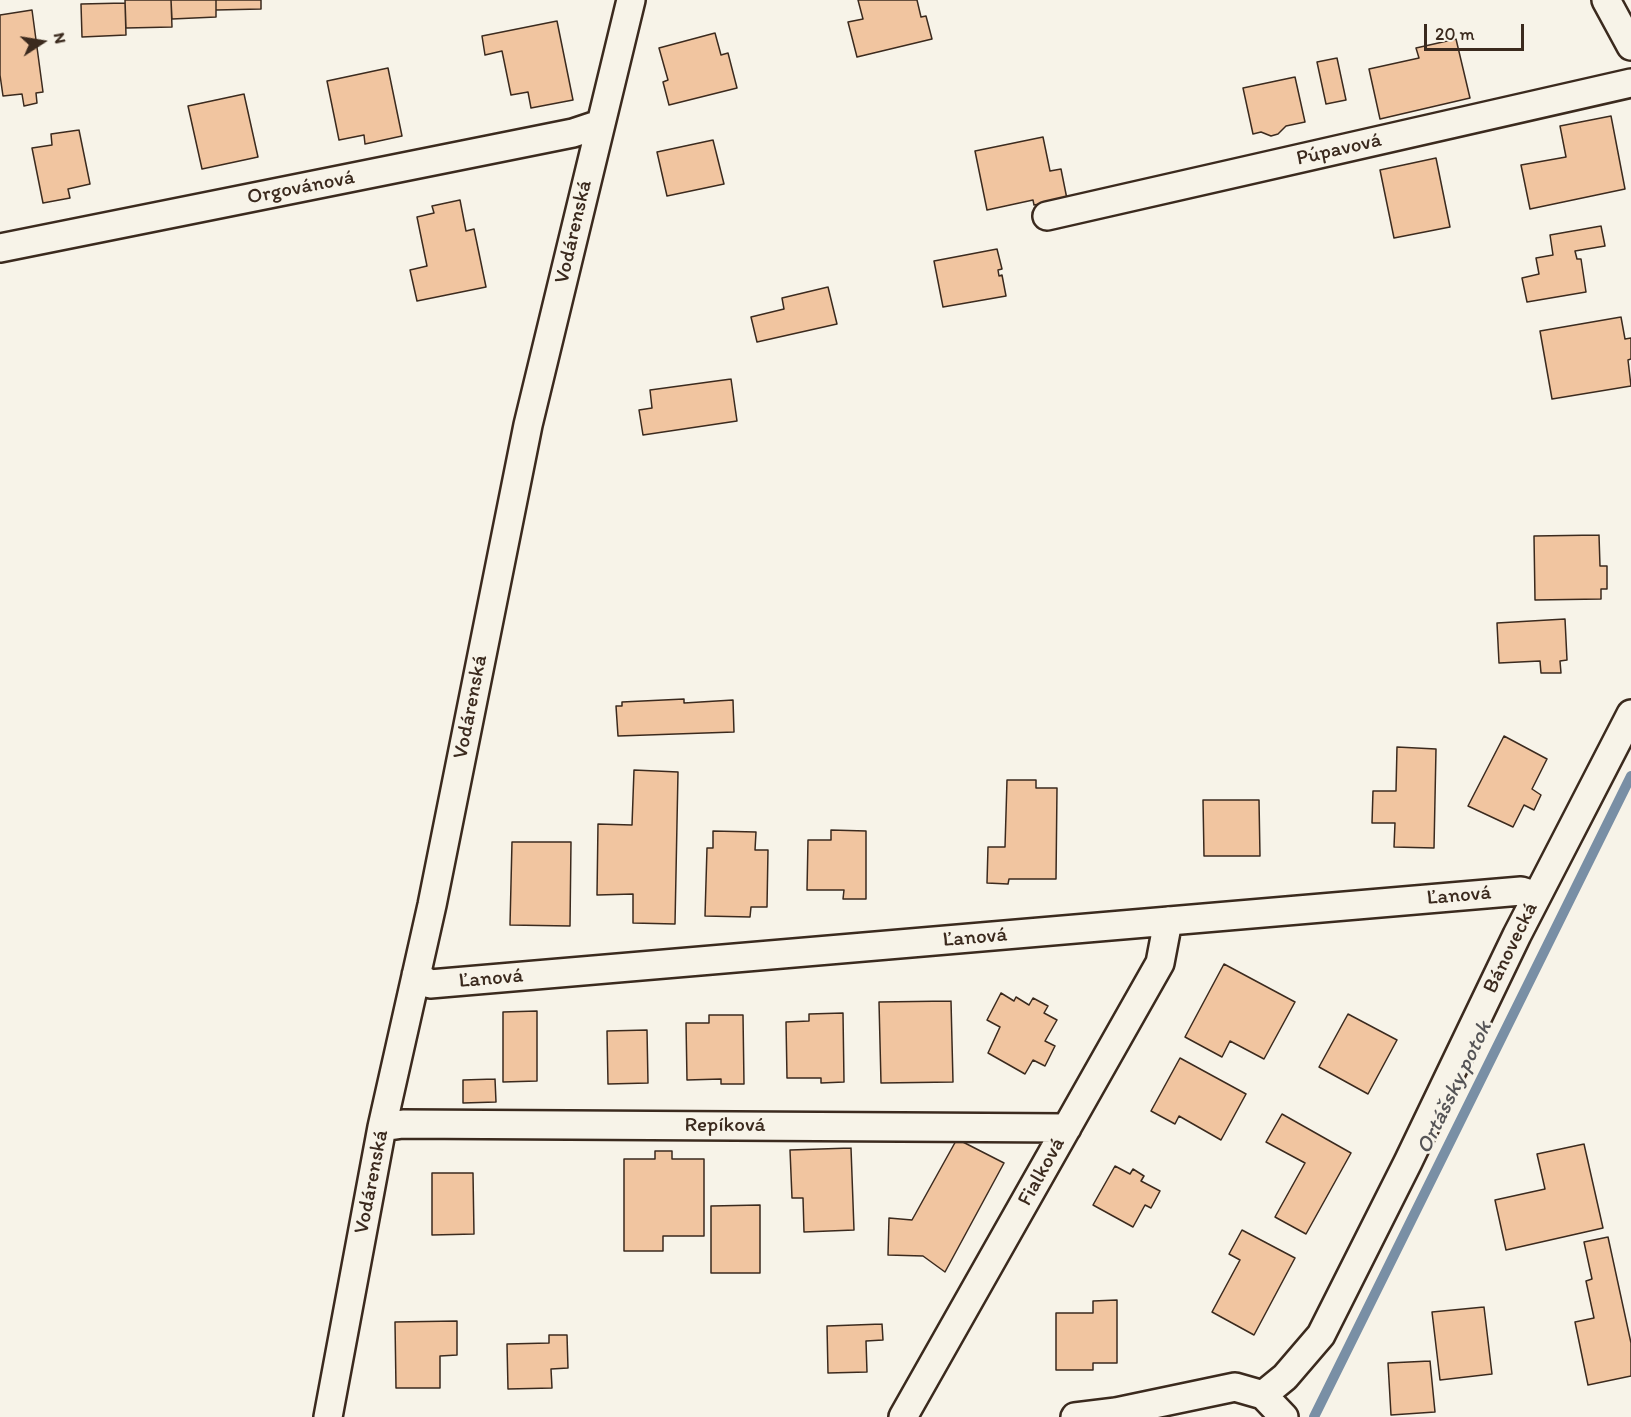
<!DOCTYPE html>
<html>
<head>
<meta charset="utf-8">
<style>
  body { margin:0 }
  #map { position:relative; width:1631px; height:1417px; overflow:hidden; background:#f7f3e8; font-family:Itim,sans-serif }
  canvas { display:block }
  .north { position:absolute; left:12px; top:12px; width:60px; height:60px; -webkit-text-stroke:4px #f7f3e8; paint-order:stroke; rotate:78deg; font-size:16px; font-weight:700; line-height:24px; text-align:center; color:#3b2a1e }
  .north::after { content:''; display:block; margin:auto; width:21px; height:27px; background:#3b2a1e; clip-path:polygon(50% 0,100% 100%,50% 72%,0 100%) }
  .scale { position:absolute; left:1424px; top:24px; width:100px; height:27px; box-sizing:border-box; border:3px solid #3b2a1e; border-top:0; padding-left:8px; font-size:18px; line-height:21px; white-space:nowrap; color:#3b2a1e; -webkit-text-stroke:4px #f7f3e8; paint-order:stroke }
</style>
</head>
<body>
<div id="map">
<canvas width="1631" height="1417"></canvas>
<div class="north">N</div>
<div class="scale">20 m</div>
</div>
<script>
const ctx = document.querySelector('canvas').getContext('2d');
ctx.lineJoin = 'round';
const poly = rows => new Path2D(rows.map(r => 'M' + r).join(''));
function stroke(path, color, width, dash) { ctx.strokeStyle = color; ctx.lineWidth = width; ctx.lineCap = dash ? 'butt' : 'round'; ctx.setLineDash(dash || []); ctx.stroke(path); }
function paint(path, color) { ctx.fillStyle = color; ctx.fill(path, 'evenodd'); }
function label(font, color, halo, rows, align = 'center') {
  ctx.font = font + ' Itim,sans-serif'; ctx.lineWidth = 5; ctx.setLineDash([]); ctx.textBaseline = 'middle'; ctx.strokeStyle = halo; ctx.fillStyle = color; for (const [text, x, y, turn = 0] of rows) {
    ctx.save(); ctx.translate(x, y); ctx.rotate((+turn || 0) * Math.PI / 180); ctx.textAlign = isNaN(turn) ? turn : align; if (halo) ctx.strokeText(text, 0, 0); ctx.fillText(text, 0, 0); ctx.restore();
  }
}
stroke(poly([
  [1314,1417,1631,776]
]), '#798fa5', 10);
const building = poly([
  [125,0,171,0,172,27,126,28,125,0],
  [171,0,216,0,216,17,172,19,171,0],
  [216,0,261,0,261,9,216,10,216,0],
  [858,0,917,0,921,17,926,16,932,39,857,57,848,22,863,19,858,0],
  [125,3,126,35,82,37,81,4,125,3],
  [32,10,43,92,36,93,37,103,24,106,22,94,3,96,0,75,0,15,32,10],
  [557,21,573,100,531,108,528,92,511,95,502,51,485,55,482,36,557,21],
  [715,33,721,55,728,53,737,88,669,105,663,82,668,80,659,48,715,33],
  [1456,39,1470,98,1380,119,1369,69,1419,58,1416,48,1456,39],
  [1337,58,1346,100,1326,104,1317,62,1337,58],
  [388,68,402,136,365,144,364,135,339,140,327,81,388,68],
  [1295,77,1305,122,1286,126,1278,134,1271,136,1261,132,1253,134,1243,88,1295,77],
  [244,94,258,157,202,169,188,106,244,94],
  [1611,116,1625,189,1530,209,1521,165,1566,157,1560,126,1611,116],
  [79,130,90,184,68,189,70,198,43,203,32,148,52,145,51,134,79,130],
  [1043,137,1050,171,1061,169,1067,199,1034,205,1033,200,987,210,975,151,1043,137],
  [713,140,724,184,667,196,657,152,713,140],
  [1436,158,1450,227,1394,238,1380,170,1436,158],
  [460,200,466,231,474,229,486,287,417,301,410,270,427,266,417,217,434,213,432,206,460,200],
  [1601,226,1605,246,1575,251,1577,259,1581,259,1586,292,1527,302,1522,278,1539,274,1536,258,1553,255,1550,235,1601,226],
  [997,249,1002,269,998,270,999,276,1002,275,1006,296,943,307,934,261,997,249],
  [828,287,837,324,757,342,751,317,784,309,782,298,828,287],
  [1621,317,1625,339,1631,338,1631,359,1628,360,1631,386,1552,399,1540,331,1621,317],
  [731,379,737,421,643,435,639,410,652,408,650,390,731,379],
  [1599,535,1600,566,1607,566,1607,589,1601,589,1601,599,1535,600,1534,536,1599,535],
  [1565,619,1567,660,1560,661,1561,673,1541,673,1540,661,1499,663,1497,623,1565,619],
  [684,699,684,703,733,700,734,732,618,736,616,706,622,706,622,702,684,699],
  [1504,736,1547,759,1532,789,1541,795,1534,810,1524,805,1513,827,1468,806,1504,736],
  [1397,747,1436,749,1434,848,1394,847,1395,823,1372,823,1373,791,1396,791,1397,747],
  [634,770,678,772,675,924,633,923,633,894,597,895,598,824,632,825,634,770],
  [1007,780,1036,780,1036,788,1057,788,1056,879,1009,879,1008,884,987,883,988,847,1005,847,1007,780],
  [1203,800,1259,800,1260,856,1204,856,1203,800],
  [831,830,866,831,866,899,843,899,844,890,807,890,808,840,831,840,831,830],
  [713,831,756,832,755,850,768,850,767,907,751,907,750,917,705,916,707,848,713,848,713,831],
  [512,842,571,842,570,926,510,925,512,842],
  [1224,964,1295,1002,1264,1059,1230,1041,1222,1057,1185,1037,1224,964],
  [1001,993,1014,1001,1016,997,1029,1005,1033,998,1048,1006,1044,1013,1057,1020,1045,1041,1055,1046,1045,1066,1033,1060,1025,1074,988,1053,1000,1027,987,1020,1001,993],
  [951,1001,953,1082,881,1083,879,1002,951,1001],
  [537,1011,537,1081,503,1082,503,1012,537,1011],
  [843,1013,844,1082,821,1083,821,1078,787,1078,786,1022,809,1021,809,1014,843,1013],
  [1348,1014,1397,1040,1368,1094,1319,1067,1348,1014],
  [709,1015,743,1015,744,1084,721,1084,721,1079,687,1080,686,1023,709,1023,709,1015],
  [647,1030,648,1083,608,1084,607,1031,647,1030],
  [1180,1058,1246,1094,1221,1140,1179,1116,1175,1124,1151,1111,1180,1058],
  [495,1079,496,1102,463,1103,463,1080,495,1079],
  [1282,1114,1351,1153,1306,1234,1275,1217,1305,1163,1266,1142,1282,1114],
  [957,1139,1004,1163,945,1272,923,1256,888,1255,889,1218,912,1220,957,1139],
  [1584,1144,1603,1228,1506,1250,1495,1200,1545,1189,1537,1154,1584,1144],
  [851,1148,854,1230,804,1232,803,1198,792,1198,790,1150,851,1148],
  [655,1151,672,1151,672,1159,704,1159,704,1236,663,1236,663,1251,624,1251,624,1159,655,1159,655,1151],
  [1115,1166,1130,1174,1133,1169,1144,1176,1141,1181,1160,1191,1151,1208,1145,1205,1133,1227,1093,1205,1115,1166],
  [432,1173,473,1173,474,1234,432,1235,432,1173],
  [760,1205,760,1273,711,1273,711,1206,760,1205],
  [1242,1230,1295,1258,1254,1335,1212,1312,1240,1260,1229,1254,1242,1230],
  [1608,1237,1631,1343,1631,1376,1588,1385,1575,1322,1594,1318,1586,1281,1592,1279,1584,1242,1608,1237],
  [1117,1300,1117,1363,1093,1363,1093,1370,1056,1370,1056,1313,1093,1313,1093,1301,1117,1300],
  [1484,1307,1492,1374,1440,1380,1432,1312,1484,1307],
  [457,1321,457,1355,440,1356,440,1388,396,1388,395,1322,457,1321],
  [882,1324,883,1340,866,1341,867,1372,828,1373,827,1326,882,1324],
  [549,1335,567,1335,568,1368,551,1369,552,1388,508,1389,507,1344,549,1343,549,1335],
  [1430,1361,1435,1412,1391,1415,1388,1363,1430,1361]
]);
paint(building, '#f1c5a0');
stroke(building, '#3b2a1e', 1.5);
const street = poly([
  [1606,0,1631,46],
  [1047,216,1631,83],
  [0,248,573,133,600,124],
  [416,975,430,984,1521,891,1537,896],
  [382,1127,403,1124,1067,1128],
  [1263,1395,1285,1377,1321,1335,1408,1162,1517,935,1631,714],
  [328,1417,382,1127,432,905,528,425,631,0],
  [903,1417,1160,963,1168,921],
  [1075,1417,1116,1412,1235,1387,1263,1395,1284,1417]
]);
stroke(street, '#3b2a1e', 32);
stroke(street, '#f7f3e8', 27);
label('21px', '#3b2a1e', '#f7f3e8', [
  ["Púpavová",1339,150,-13],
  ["Orgovánová",301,188,-11],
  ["Vodárenská",574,232,-77],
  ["Vodárenská",471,707,-79],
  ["Ľanová",1459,896,-5],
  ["Ľanová",975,938,-5],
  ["Bánovecká",1511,948,-64],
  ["Ľanová",491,979,-5],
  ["Repíková",725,1126],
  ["Fialková",1042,1172,-61],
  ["Vodárenská",372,1182,-79]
]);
label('italic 22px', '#555456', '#f7f3e8', [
  ["Ortášsky potok",1455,1088,-64]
]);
</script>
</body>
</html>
